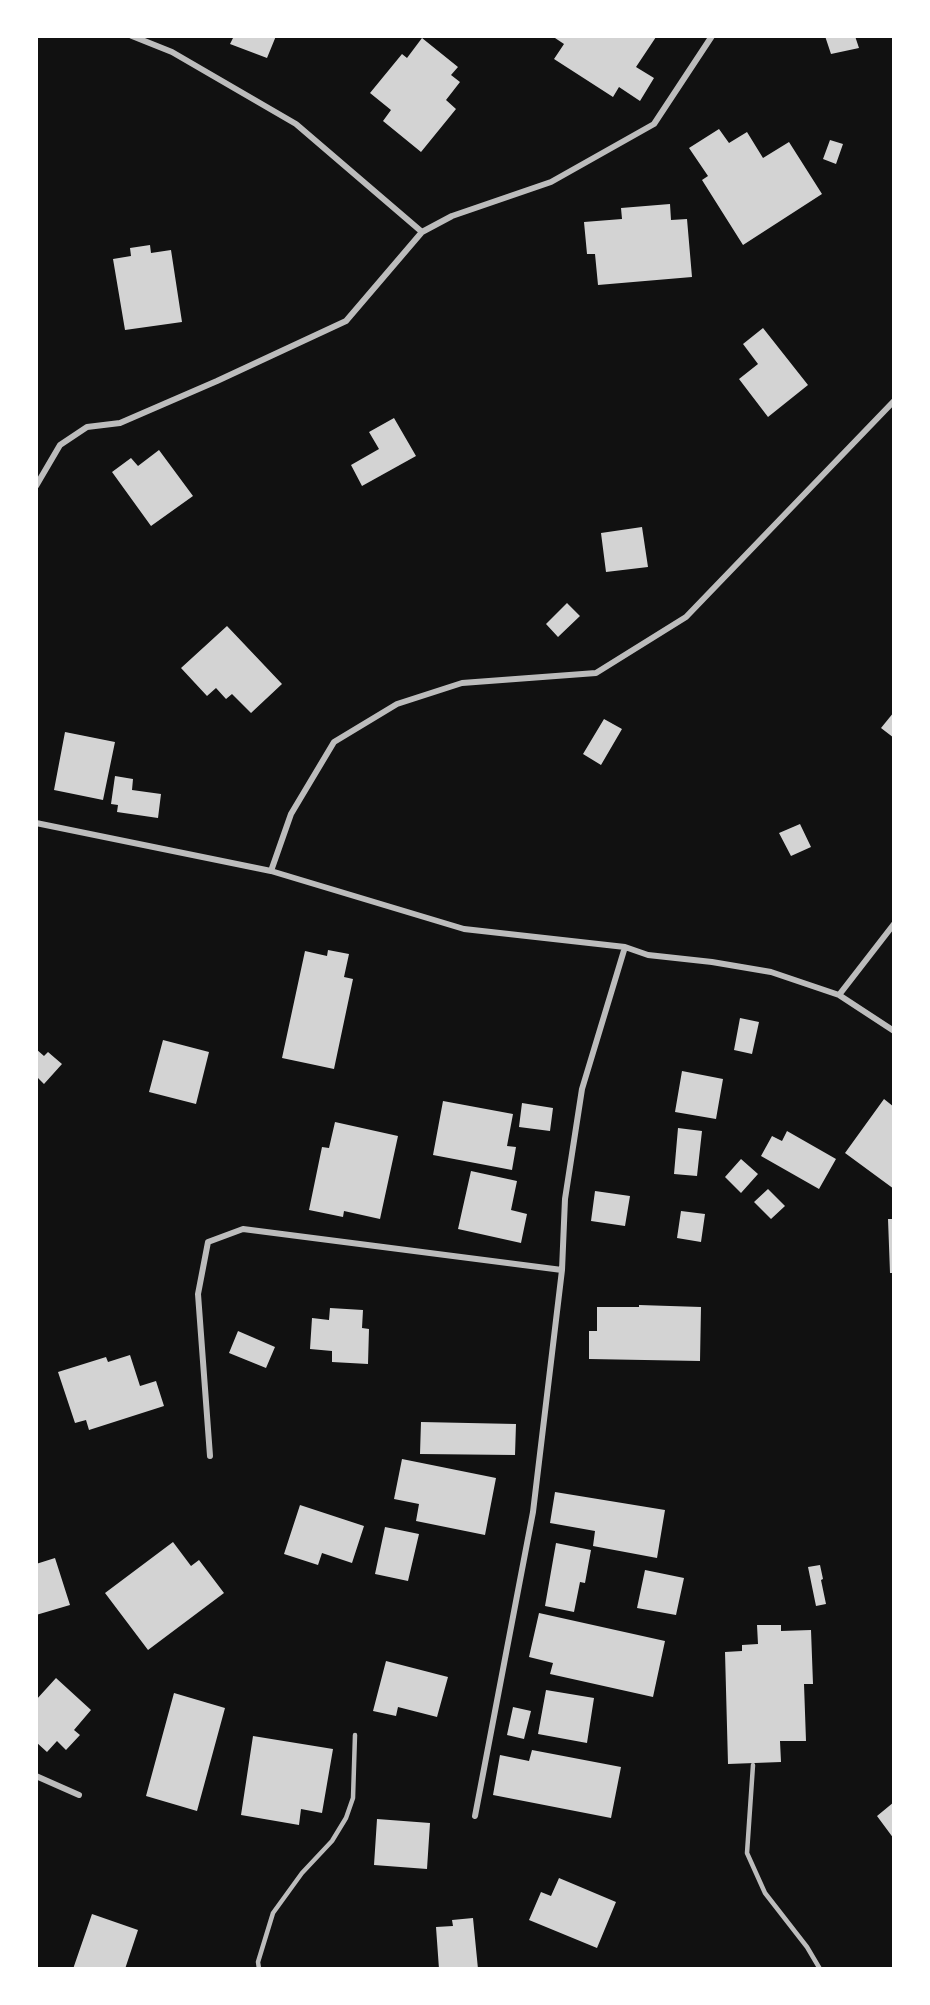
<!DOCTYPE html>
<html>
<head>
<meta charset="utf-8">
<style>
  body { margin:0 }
  #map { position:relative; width:930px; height:2005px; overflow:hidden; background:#111; font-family:Jost,sans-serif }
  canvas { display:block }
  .frame { position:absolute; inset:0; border:38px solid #fff; pointer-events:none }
</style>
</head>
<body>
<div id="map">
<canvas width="930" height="2005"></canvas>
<div class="frame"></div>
</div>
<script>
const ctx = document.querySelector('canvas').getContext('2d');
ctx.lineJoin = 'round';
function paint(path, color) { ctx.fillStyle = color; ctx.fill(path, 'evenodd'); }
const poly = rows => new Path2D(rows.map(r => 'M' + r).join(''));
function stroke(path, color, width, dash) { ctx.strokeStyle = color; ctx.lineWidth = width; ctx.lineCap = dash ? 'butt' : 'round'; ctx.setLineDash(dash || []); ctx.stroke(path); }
paint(poly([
  [234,36,276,36,267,58,230,44],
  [552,36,654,36,656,37,636,67,654,78,640,101,619,87,613,97,554,59,564,44],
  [825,36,855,36,859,48,831,54],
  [422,38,458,67,451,75,460,82,446,100,456,109,421,152,383,121,391,110,370,93,402,54,407,58],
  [719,129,729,143,747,132,763,158,789,142,822,194,743,245,702,180,708,176,689,148],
  [830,140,843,144,836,164,823,159],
  [670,204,671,220,687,219,692,277,598,285,595,254,587,254,584,222,622,219,621,208],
  [150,245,151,253,171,250,182,322,125,330,113,259,131,256,130,248],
  [763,328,808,385,768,417,739,379,758,364,743,344],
  [394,418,416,456,362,486,351,465,379,449,369,432],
  [159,450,193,496,151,526,112,472,131,458,138,466],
  [642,527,648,567,606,572,601,533],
  [567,603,580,616,558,637,546,624],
  [227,626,282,684,251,713,232,694,226,699,216,688,207,696,181,668],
  [894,712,894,738,881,728],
  [604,719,622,729,601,765,583,754],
  [65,732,115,742,103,800,54,790],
  [115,776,133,779,132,790,161,794,158,818,117,812,118,805,111,804],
  [800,824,811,847,791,856,779,833],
  [328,950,349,954,344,977,353,979,334,1069,282,1058,305,951,327,956],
  [740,1018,759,1022,752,1054,734,1050],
  [163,1040,209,1052,196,1104,149,1092],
  [36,1049,44,1056,48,1052,62,1064,44,1084,38,1078,36,1080],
  [682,1071,723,1079,716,1119,675,1112],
  [884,1099,894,1107,894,1189,845,1153],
  [443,1101,513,1114,507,1146,516,1147,512,1170,433,1155],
  [522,1103,553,1108,550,1131,519,1127],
  [335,1122,398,1136,380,1219,344,1211,343,1217,309,1210,322,1147,329,1148],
  [678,1128,702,1131,697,1176,674,1174],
  [787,1131,836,1159,819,1189,761,1156,772,1136,782,1141],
  [741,1159,758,1174,741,1193,725,1177],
  [471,1171,517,1181,511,1210,527,1214,521,1243,458,1229],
  [768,1189,785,1206,771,1219,754,1202],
  [595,1191,630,1196,625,1226,591,1221],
  [681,1211,705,1214,701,1242,677,1238],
  [888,1219,894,1219,894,1273,890,1273],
  [639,1305,701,1307,700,1361,589,1359,589,1331,597,1331,597,1307,639,1307],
  [330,1308,363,1310,362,1328,369,1329,368,1364,332,1362,332,1351,310,1349,312,1318,329,1320],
  [238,1331,275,1347,266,1368,229,1353],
  [130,1355,140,1386,156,1381,164,1406,89,1430,86,1420,75,1423,58,1372,106,1357,108,1362],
  [421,1422,516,1424,515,1455,420,1454],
  [402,1459,496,1478,485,1535,416,1521,419,1504,394,1499],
  [555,1492,665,1510,657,1558,593,1546,595,1531,550,1523],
  [300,1505,364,1526,352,1563,322,1553,318,1565,284,1554],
  [385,1527,419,1534,408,1581,375,1574],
  [173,1542,191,1566,199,1560,224,1593,148,1650,105,1593],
  [556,1543,591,1550,585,1583,580,1582,574,1612,545,1606],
  [55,1558,70,1605,36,1615,36,1564],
  [820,1565,823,1579,821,1580,826,1604,816,1606,808,1567],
  [645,1570,684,1578,676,1615,637,1608],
  [539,1613,665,1641,653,1697,550,1674,553,1663,529,1657],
  [757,1625,781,1625,781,1631,811,1630,813,1684,804,1684,806,1741,780,1741,781,1762,728,1764,725,1652,742,1651,742,1645,758,1644],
  [386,1661,448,1677,437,1717,398,1707,396,1716,373,1711],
  [56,1678,91,1710,74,1730,80,1735,66,1750,57,1741,47,1752,36,1742,36,1700],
  [546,1690,594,1698,587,1743,538,1734],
  [174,1693,225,1708,197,1811,146,1796],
  [513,1707,531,1711,524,1739,507,1735],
  [253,1736,333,1749,322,1813,301,1809,299,1825,241,1815],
  [532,1750,621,1767,611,1818,493,1795,500,1755,529,1761],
  [894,1802,894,1839,877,1816],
  [377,1819,430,1823,427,1869,374,1865],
  [559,1878,616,1902,597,1948,529,1920,541,1892,551,1896],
  [92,1914,138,1930,125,1969,73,1969],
  [473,1918,478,1969,439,1969,436,1927,453,1926,452,1920]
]), '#d3d3d3');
stroke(poly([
  [753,1765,747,1853,765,1893,807,1947,820,1969],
  [259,1969,258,1962,273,1913,302,1873,332,1841,346,1818,353,1798,355,1735]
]), '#bcbcbc', 4.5);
stroke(poly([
  [132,36,172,52,296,124,422,232],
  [36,486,60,445,87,427,120,423,217,381,346,321,422,232,452,216,551,182,654,124,712,36],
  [36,823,271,871,464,929,625,947,648,955,712,962,771,972,839,995,894,1031],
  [271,871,291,814,334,742,397,704,462,683,596,673,686,617,894,401],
  [839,995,894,924],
  [210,1456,198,1294,208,1242,243,1229,562,1270],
  [36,1776,79,1795],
  [475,1816,533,1512,562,1270,565,1199,582,1089,625,947]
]), '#bcbcbc', 6);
</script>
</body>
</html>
